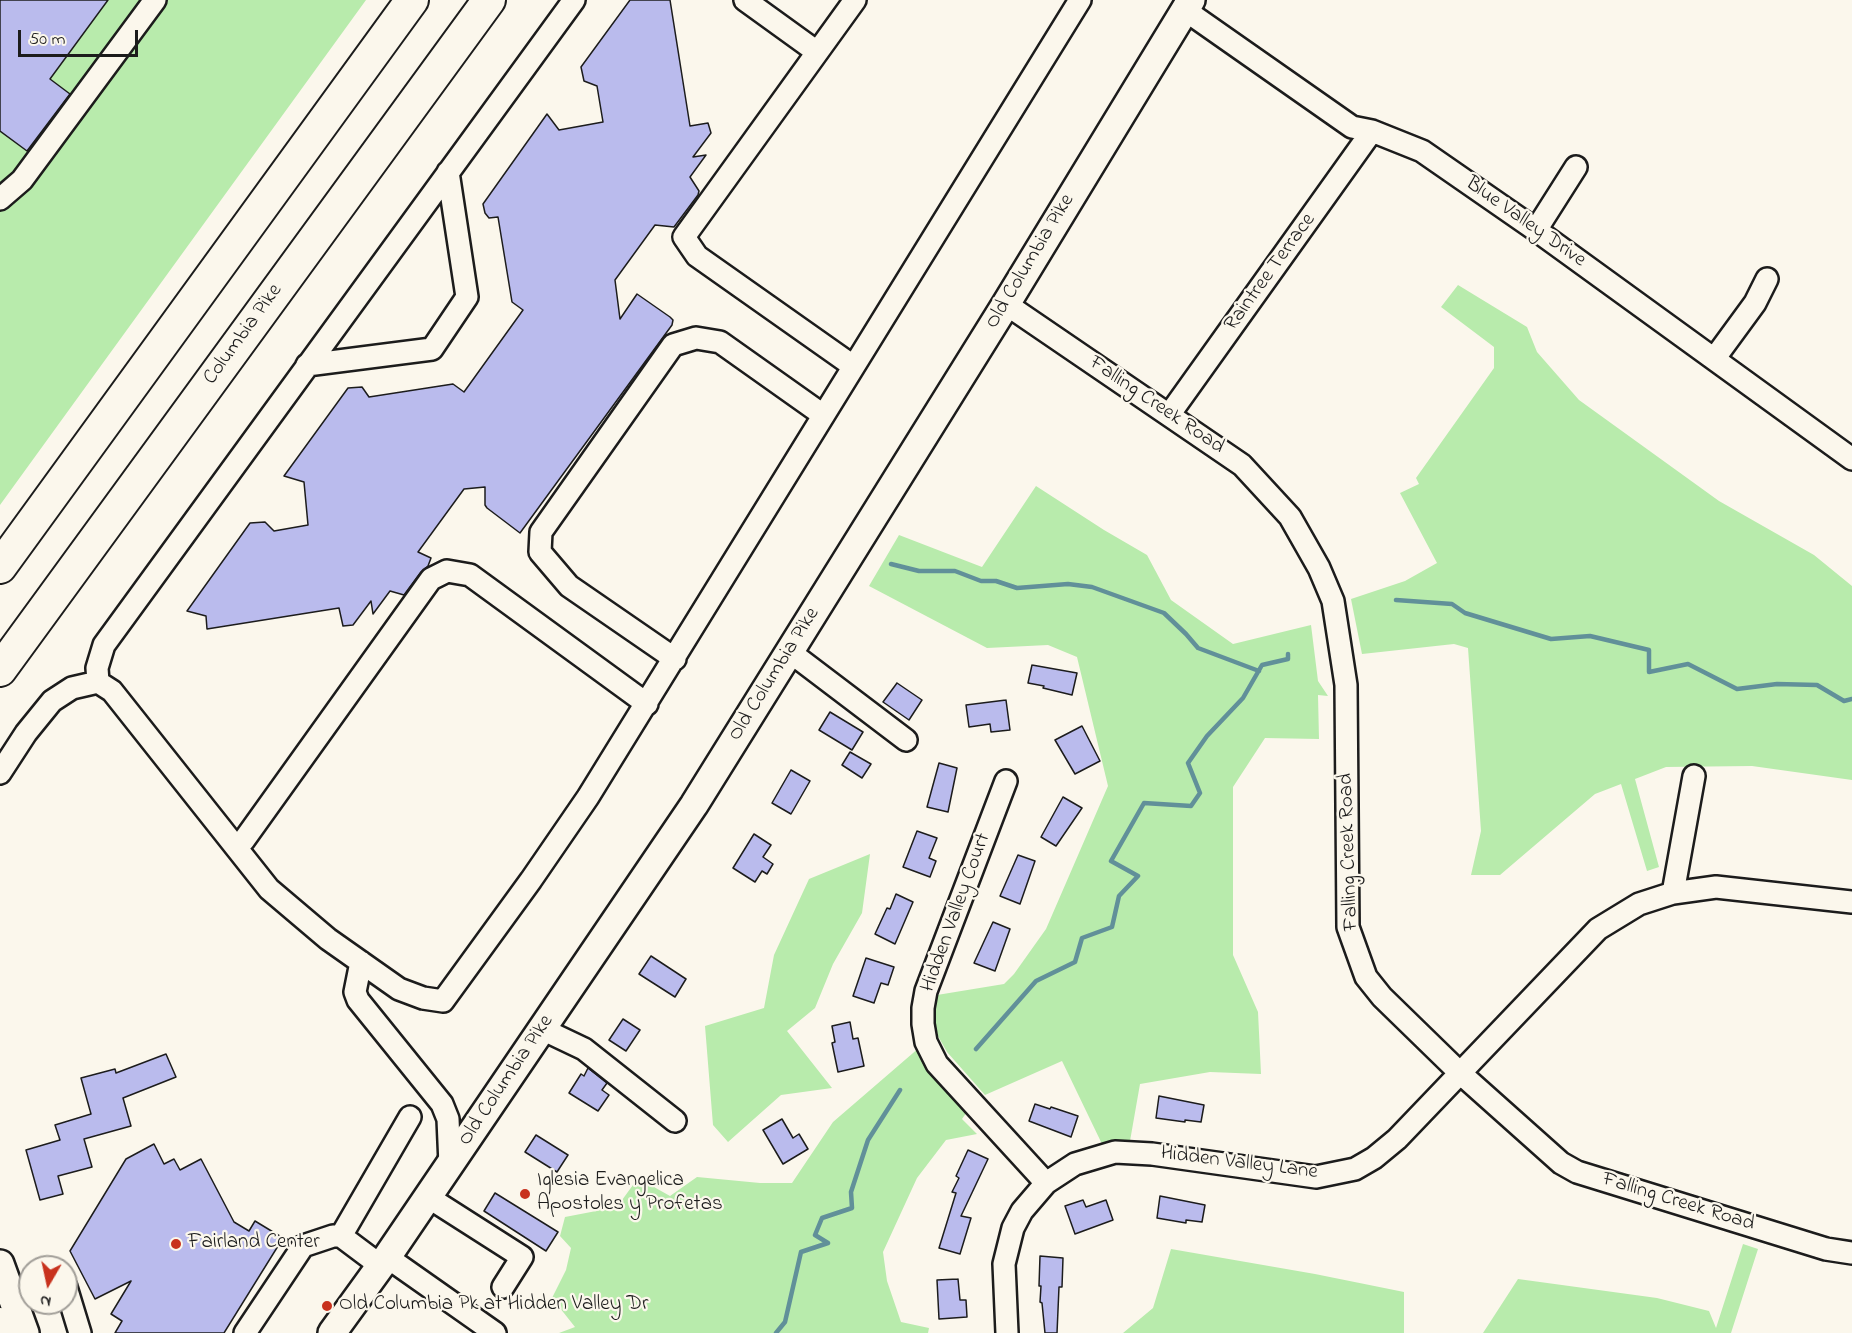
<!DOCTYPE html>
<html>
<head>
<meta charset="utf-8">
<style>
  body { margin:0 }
  #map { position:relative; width:1852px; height:1333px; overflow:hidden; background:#fbf7ec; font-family:"Indie Flower",sans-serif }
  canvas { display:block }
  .north { position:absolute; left:18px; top:1255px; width:60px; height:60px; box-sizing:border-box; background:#fbf7ec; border:2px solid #a29f99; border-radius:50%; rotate:189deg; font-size:16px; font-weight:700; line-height:24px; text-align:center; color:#1c1c1c }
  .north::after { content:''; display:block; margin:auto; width:21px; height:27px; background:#c8321e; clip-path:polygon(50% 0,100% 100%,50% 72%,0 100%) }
  .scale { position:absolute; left:18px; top:30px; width:120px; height:27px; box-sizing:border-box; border:3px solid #1c1c1c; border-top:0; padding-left:8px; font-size:18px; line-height:21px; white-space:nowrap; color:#1c1c1c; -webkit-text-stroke:4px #fbf7ec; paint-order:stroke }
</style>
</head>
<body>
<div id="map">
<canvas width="1852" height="1333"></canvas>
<div class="north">N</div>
<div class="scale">50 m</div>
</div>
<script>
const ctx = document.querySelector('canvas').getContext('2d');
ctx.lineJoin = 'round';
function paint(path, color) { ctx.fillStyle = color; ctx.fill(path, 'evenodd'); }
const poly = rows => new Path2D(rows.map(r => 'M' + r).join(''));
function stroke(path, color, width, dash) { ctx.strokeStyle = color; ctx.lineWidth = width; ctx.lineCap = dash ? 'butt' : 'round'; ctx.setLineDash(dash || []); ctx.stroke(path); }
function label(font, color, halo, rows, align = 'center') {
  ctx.font = font + ' "Indie Flower",sans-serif'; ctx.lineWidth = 4.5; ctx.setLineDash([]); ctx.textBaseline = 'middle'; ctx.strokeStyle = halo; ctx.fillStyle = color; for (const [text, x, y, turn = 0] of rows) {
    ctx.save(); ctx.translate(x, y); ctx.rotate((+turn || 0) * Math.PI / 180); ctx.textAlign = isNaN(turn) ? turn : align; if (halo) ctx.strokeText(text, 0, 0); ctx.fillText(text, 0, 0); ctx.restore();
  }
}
paint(poly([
  [0,0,366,0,0,505],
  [1458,285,1527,327,1537,352,1579,400,1719,501,1814,555,1852,586,1852,780,1752,766,1666,767,1635,779,1659,867,1647,871,1621,784,1595,794,1500,875,1471,875,1481,831,1468,648,1454,644,1362,654,1351,599,1405,581,1437,563,1400,493,1419,484,1416,478,1494,368,1494,347,1441,307],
  [1036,486,1104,530,1147,555,1171,600,1233,644,1311,625,1318,681,1328,696,1318,695,1319,739,1265,738,1233,787,1233,955,1258,1012,1261,1074,1210,1072,1140,1084,1130,1141,1102,1144,1062,1061,985,1095,947,1052,938,1036,935,1023,937,995,1004,984,1014,974,1046,929,1108,786,1077,657,1048,645,987,648,869,586,899,535,982,567],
  [870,854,862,913,833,964,815,1008,787,1031,832,1088,781,1095,728,1142,713,1125,705,1026,764,1008,774,955,809,879],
  [920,1047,969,1109,962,1119,977,1134,946,1140,917,1178,883,1252,887,1281,901,1322,929,1328,928,1333,559,1333,575,1327,552,1298,566,1270,571,1248,560,1236,565,1217,617,1207,638,1178,670,1196,697,1177,760,1183,792,1183,833,1122],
  [1743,1244,1758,1249,1731,1333,1483,1333,1518,1279,1657,1298,1709,1311,1716,1328],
  [1171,1249,1315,1274,1404,1292,1404,1333,1123,1333,1153,1308]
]), '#b8ebac');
stroke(poly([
  [891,564,919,571,955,571,981,581,996,581,1017,588,1068,584,1092,587,1164,613,1186,634,1198,648,1259,671],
  [1396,600,1452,604,1465,613,1551,639,1590,636,1649,650,1649,672,1688,664,1737,689,1777,684,1817,685,1844,701,1852,699],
  [976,1049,1036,981,1075,962,1082,938,1112,927,1119,896,1138,876,1111,861,1144,803,1191,806,1200,793,1188,763,1207,736,1243,698,1262,665,1288,659,1288,654],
  [776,1333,785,1322,801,1252,828,1243,815,1235,822,1218,852,1208,851,1192,868,1140,900,1090]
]), '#619099', 4.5);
const building = poly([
  [0,0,108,0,50,79,70,94,27,151,0,131,0,0],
  [630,0,670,0,690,126,708,123,711,133,693,157,706,155,690,177,699,191,698,195,674,227,655,225,615,280,620,319,637,294,670,317,673,320,672,325,520,533,487,508,485,505,485,487,464,489,418,552,431,558,428,566,421,572,404,595,390,591,373,614,371,601,353,625,343,626,339,608,207,629,206,616,187,611,250,523,265,522,274,531,308,525,304,482,284,476,348,388,362,387,369,397,453,384,464,392,523,310,512,302,498,217,489,218,485,213,483,204,547,114,559,130,603,122,597,86,584,81,581,67,630,0],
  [1032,665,1077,673,1072,695,1043,688,1044,686,1028,683,1032,665],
  [897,683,922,700,909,720,883,702,897,683],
  [1006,700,1010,730,991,732,990,724,969,727,966,705,1006,700],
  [830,712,863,732,852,750,819,730,830,712],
  [1082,726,1100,761,1075,774,1055,740,1082,726],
  [850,752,871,764,862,778,842,765,850,752],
  [939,763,957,768,948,812,927,807,939,763],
  [791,770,810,781,791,814,772,803,791,770],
  [1063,797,1082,808,1056,846,1041,837,1063,797],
  [917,831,937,838,929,858,936,861,930,877,903,867,917,831],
  [754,834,771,845,763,857,773,864,767,874,762,871,755,882,733,868,754,834],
  [1018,855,1035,861,1020,904,1000,896,1018,855],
  [896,894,913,902,895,944,875,934,887,908,890,909,896,894],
  [993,922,1010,929,995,971,974,963,993,922],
  [651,956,686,979,675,997,639,974,651,956],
  [866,958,894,967,888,985,881,983,874,1003,853,996,866,958],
  [623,1019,640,1030,626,1051,609,1040,623,1019],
  [850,1022,853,1039,858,1038,864,1066,838,1072,832,1043,835,1042,832,1026,850,1022],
  [166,1054,176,1077,123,1098,131,1126,84,1139,92,1167,58,1176,63,1194,40,1200,26,1150,60,1140,55,1125,91,1114,81,1078,115,1069,116,1073,166,1054],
  [588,1068,607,1083,602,1090,609,1095,598,1111,569,1093,581,1074,584,1076,588,1068],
  [1159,1096,1204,1105,1201,1122,1185,1120,1185,1122,1156,1118,1159,1096],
  [1035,1104,1050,1109,1051,1107,1078,1116,1071,1137,1029,1121,1035,1104],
  [782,1119,793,1138,799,1134,808,1149,783,1164,763,1130,782,1119],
  [536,1135,568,1155,557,1172,525,1152,536,1135],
  [154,1144,164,1164,174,1159,180,1170,201,1159,234,1222,249,1231,255,1221,283,1238,224,1333,115,1333,122,1321,111,1314,131,1281,95,1299,70,1251,126,1159,154,1144],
  [968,1150,988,1159,961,1216,971,1218,960,1254,939,1248,956,1193,952,1192,959,1178,956,1176,968,1150],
  [495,1193,558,1232,546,1251,484,1211,495,1193],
  [1160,1196,1205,1205,1202,1222,1186,1220,1186,1223,1157,1218,1160,1196],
  [1083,1200,1086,1207,1106,1200,1113,1220,1075,1234,1065,1206,1083,1200],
  [1040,1256,1063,1258,1062,1287,1059,1287,1057,1333,1045,1333,1042,1303,1040,1302,1041,1286,1039,1286,1040,1256],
  [958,1279,960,1300,966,1300,967,1317,939,1319,937,1280,958,1279]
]);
paint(building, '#babbed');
stroke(building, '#1c1c1c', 1.5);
const minor = poly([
  [574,0,104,645,97,668,98,682,112,691,269,889,328,939,399,989,423,998,443,1001,531,880,588,797,1080,0],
  [745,0,817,52],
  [1185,10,1352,127,1372,131,1422,151,1536,230,1852,459],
  [0,199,22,180,155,0],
  [1536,230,1576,167],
  [1006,304,1242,465,1290,517,1319,568,1333,601,1346,685,1348,927,1366,977,1382,997,1459,1072,1561,1163,1577,1172,1826,1249,1852,1253],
  [1714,359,1755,303,1767,279],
  [307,365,432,349,467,297,448,172],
  [853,366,697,256,684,237,855,0],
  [1169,415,1372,131],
  [790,652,906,740],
  [675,659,569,586,540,552,541,532,673,345,696,338,720,342,823,415],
  [0,773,26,733,52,701,72,688,98,682],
  [1006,781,926,991,923,1008,923,1024,926,1042,937,1064,1046,1183],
  [236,847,244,840,431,579,447,571,470,575,647,704],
  [1673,893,1694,776],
  [361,962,355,992,358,1000,442,1104,448,1119,450,1165],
  [542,1029,584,1049,675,1121],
  [428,1197,522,1257,503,1287],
  [387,1257,495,1333],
  [381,1266,341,1236,410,1117],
  [66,1287,80,1333],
  [245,1333,303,1246,333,1236,341,1236],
  [1007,1333,1004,1264,1013,1228,1022,1211,1046,1183,1075,1164,1115,1152,1152,1154,1316,1177,1355,1169,1374,1158,1397,1139,1598,929,1639,904,1673,893,1716,887,1852,902]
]);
const major = poly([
  [0,1264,25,1333],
  [332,1333,387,1257,694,805,1006,304,1191,0]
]);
const highway = poly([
  [0,567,412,0],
  [0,670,489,0],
  [0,1324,4,1330]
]);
stroke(minor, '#1c1c1c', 26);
stroke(major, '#1c1c1c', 32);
stroke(highway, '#1c1c1c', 36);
stroke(minor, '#fbf7ec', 21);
stroke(major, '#fbf7ec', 27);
stroke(highway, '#fbf7ec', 32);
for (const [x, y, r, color] of [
  [525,1194,6,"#c8321e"],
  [176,1244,6,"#c8321e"],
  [327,1306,6,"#c8321e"]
]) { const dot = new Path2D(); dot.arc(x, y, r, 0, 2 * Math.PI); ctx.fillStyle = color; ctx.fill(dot); stroke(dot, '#fbf7ec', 2); }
label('21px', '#1c1c1c', '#fbf7ec', [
  ["Blue Valley Drive",1525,223,35],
  ["Old Columbia Pike",1031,262,-59],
  ["Raintree Terrace",1271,273,-54],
  ["Columbia Pike",244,335,-54],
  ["Falling Creek Road",1156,406,34],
  ["Old Columbia Pike",775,675,-58],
  ["Falling Creek Road",1350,852,-92],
  ["Hidden Valley Court",957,913,-70],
  ["Old Columbia Pike",507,1081,-56],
  ["Hidden Valley Lane",1239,1164,7],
  ["Falling Creek Road",1678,1203,17]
]);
label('21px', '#1c1c1c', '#fbf7ec', [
  ["Iglesia Evangelica",537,1182],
  ["Apostoles y Profetas",537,1206],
  ["Fairland Center",188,1244],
  ["Old Columbia Pk at Hidden Valley Dr",339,1306]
], 'left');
</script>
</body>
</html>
